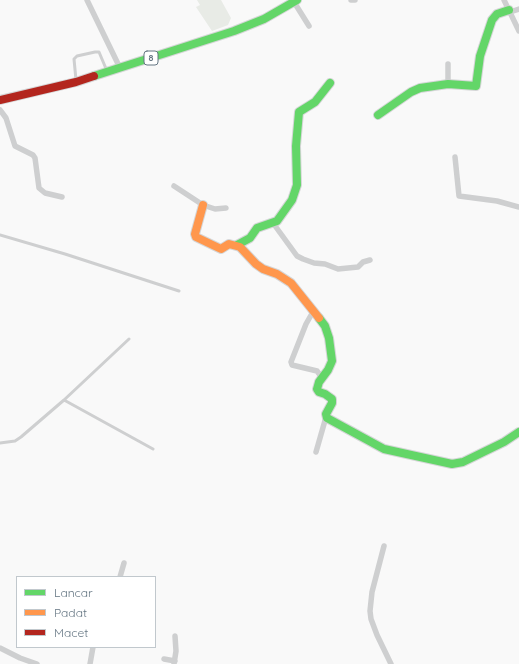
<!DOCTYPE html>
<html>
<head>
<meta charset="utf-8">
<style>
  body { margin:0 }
  #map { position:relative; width:519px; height:664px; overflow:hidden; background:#f9f9f9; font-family:Quicksand,sans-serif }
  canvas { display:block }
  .legend { position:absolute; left:16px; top:576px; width:140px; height:72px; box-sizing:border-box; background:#fff; border:1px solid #c1c8cd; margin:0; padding:5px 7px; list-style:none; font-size:12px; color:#657683 }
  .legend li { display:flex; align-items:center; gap:8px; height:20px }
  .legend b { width:20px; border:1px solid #c1c8cd }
</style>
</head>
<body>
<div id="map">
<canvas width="519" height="664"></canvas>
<ul class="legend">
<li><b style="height:5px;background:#63d668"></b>Lancar</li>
<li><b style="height:5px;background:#ff974d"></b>Padat</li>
<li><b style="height:5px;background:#b3261e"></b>Macet</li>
</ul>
</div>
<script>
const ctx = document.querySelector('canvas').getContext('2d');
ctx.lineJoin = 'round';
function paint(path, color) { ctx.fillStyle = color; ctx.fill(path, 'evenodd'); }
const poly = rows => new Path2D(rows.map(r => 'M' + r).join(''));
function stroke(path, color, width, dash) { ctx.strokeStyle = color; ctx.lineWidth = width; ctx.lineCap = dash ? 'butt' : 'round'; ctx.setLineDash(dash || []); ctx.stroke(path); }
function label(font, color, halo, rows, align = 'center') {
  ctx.font = font + ' Quicksand,sans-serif'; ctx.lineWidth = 4; ctx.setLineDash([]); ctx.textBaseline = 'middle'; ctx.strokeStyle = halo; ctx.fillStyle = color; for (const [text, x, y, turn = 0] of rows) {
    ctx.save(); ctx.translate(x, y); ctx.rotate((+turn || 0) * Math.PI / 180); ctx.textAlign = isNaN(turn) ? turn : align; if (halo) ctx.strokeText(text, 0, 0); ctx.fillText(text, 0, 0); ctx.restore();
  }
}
paint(poly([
  [197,0,221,0,231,18,228,25,212,31,196,7,200,5]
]), '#e8ebe6');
const fast = poly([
  [94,76,234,31,264,19,297,0],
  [378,115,411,92,420,88,448,84,476,86,480,56,492,20,497,14,509,10],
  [237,245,250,238,257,228,277,221,292,200,297,185,296,146,299,112,315,102,330,83],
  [319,318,325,326,329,338,332,361,328,370,319,382,317,389,319,392,325,394,332,399,332,403,326,414,327,418,384,449,452,464,463,462,504,442,519,432]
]);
const slow = poly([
  [203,205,195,234,196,237,221,249,229,244,240,247,256,264,263,269,277,274,291,283,319,318]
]);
const jam = poly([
  [0,100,76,82,94,76]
]);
stroke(fast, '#d5d6d7', 10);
stroke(slow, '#d5d6d7', 10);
stroke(jam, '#d5d6d7', 10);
stroke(poly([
  [76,80,74,59,77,56,95,52,99,52,107,71],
  [0,235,65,254,179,291],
  [64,400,153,449],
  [0,443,15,441,21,437,64,400,129,339]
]), '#cecfd0', 3);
stroke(poly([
  [87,0,120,68],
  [351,0,355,0],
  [504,0,519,31],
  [294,2,309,26],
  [510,12,519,9],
  [448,64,448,84],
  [0,110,6,118,15,146,33,155,35,158,39,188,45,193,62,197],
  [455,157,459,196,497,201,519,207],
  [174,186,203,205,215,209,226,208],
  [273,223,297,256,303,259,314,263,325,264,338,269,358,267,363,262,370,260],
  [314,310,306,324,291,362,292,365,317,371,320,375,319,381],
  [316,452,326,417],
  [384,546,372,592,370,611,371,619,377,635,391,664],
  [120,577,124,563],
  [0,648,20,658,37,664],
  [164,659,175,661],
  [90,664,93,647],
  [174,664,176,651,175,636]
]), '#cecfd0', 5.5);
stroke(fast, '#63d668', 8);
stroke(slow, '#ff974d', 8);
stroke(jam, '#b3261e', 8);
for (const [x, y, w] of [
  [151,58,14]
]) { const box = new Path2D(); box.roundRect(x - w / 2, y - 7, w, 14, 3); ctx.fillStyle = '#fff'; ctx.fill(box); stroke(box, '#657683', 1); }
label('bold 9px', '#657683', null, [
  ["8",151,58]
]);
</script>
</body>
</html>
